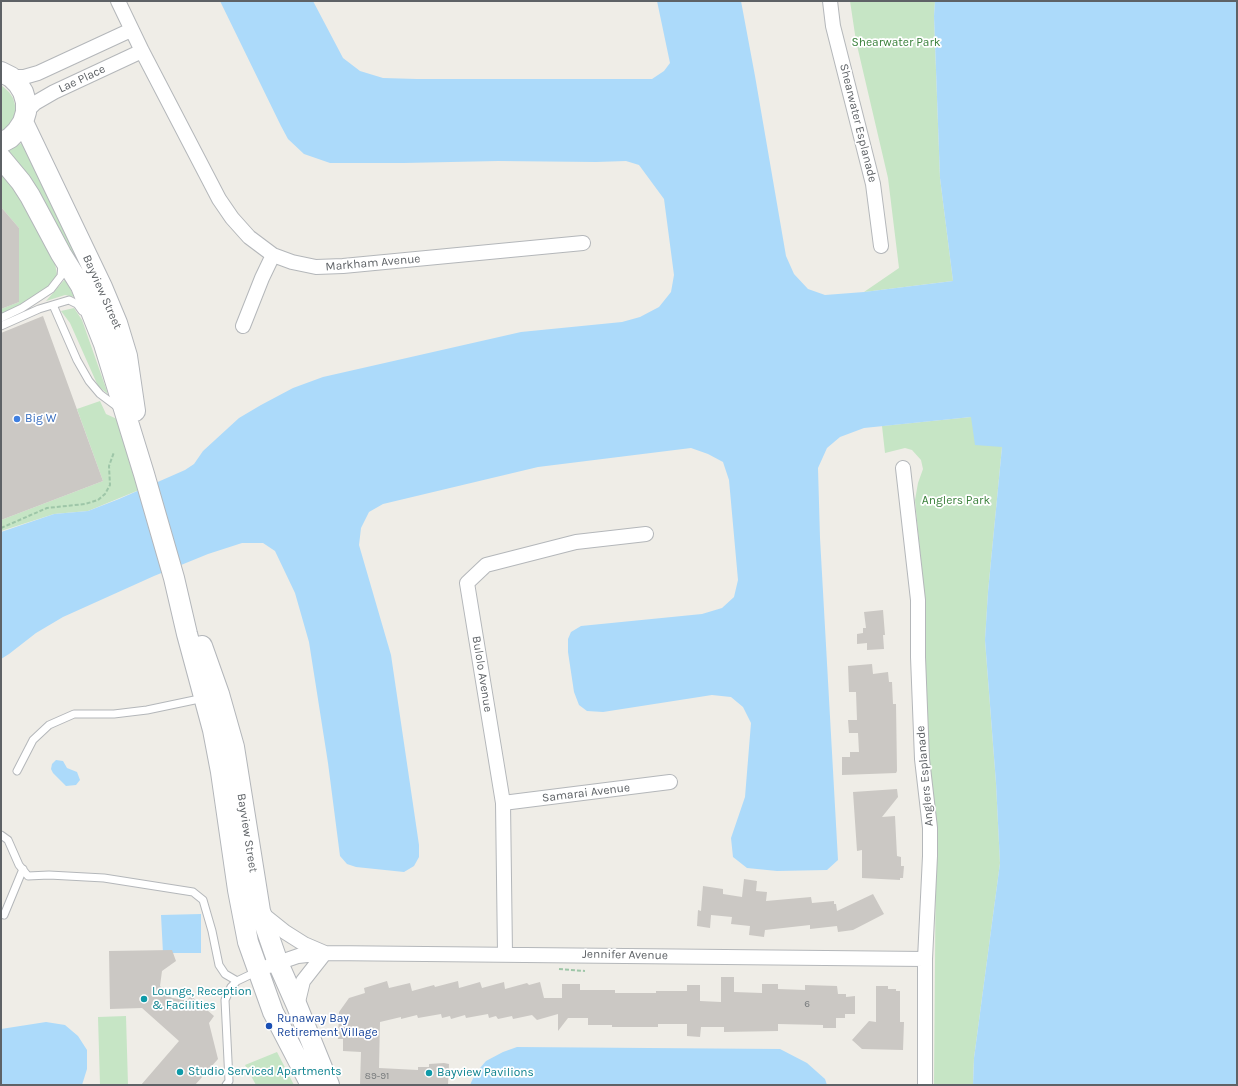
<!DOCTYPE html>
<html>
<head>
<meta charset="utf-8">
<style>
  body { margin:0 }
  #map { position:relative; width:1238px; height:1086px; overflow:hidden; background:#efede7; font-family:Karla,sans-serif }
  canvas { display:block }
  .frame { position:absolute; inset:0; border:2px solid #5e6266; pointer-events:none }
</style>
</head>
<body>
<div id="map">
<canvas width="1238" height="1086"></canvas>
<div class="frame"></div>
</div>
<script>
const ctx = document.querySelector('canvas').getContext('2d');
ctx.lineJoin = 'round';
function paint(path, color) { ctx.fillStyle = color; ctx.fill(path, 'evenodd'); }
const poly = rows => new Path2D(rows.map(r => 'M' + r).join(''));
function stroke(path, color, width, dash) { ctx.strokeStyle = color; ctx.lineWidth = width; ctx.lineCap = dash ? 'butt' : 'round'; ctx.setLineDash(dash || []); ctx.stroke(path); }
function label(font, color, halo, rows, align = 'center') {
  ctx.font = font + ' Karla,sans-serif'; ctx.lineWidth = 3.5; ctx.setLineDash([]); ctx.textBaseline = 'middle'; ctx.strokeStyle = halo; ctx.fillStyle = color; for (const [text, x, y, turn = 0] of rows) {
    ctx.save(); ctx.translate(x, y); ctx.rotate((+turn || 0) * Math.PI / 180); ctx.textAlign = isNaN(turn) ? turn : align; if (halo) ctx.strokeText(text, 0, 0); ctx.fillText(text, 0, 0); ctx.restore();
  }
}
paint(poly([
  [850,1,935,1,934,16,940,178,953,281,864,292,899,268,888,178,856,41],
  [1,85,9,92,13,98,15,105,15,112,13,119,9,125,1,132],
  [23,142,99,292,107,338,5,153],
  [1,167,14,181,54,258,57,274,54,280,45,290,1,317,1,309,19,302,19,228,1,207],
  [66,278,74,297,65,295,46,301],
  [74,308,82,320,108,394,98,386,70,323,61,311],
  [100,401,106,414,117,419,139,490,88,511,54,514,1,531,1,520,103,481,77,409],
  [971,417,1002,447,988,592,985,640,996,783,1000,863,974,1058,973,1085,934,1085,936,841,924,724,926,614,915,500,918,483,923,469,921,460,912,450,905,448,885,453,882,426],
  [126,1016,128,1085,100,1085,98,1017],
  [277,1052,294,1085,256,1085,245,1065]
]), '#c6e5c5');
paint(poly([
  [220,1,313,1,343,58,360,71,383,78,417,79,652,79,664,71,670,63,657,1,741,1,755,76,786,256,794,274,808,289,825,295,864,292,953,281,940,178,934,16,935,1,1237,1,1237,1085,973,1085,974,1058,1000,863,996,783,985,640,988,592,1002,447,975,445,971,417,864,428,840,437,827,448,818,468,820,538,838,860,827,870,777,871,747,868,733,857,731,838,745,797,751,723,743,707,731,697,712,695,603,712,587,711,579,705,574,692,568,652,568,639,571,632,581,626,702,614,722,608,734,597,738,580,729,480,723,462,708,454,691,448,538,467,383,504,369,512,361,528,359,545,391,655,419,845,419,857,414,866,404,872,356,867,347,864,340,856,328,763,309,642,295,593,275,551,263,543,242,543,208,554,154,576,63,617,36,633,9,654,1,659,1,532,54,514,88,511,119,499,185,470,194,464,203,451,239,418,261,405,293,388,323,377,521,332,622,322,640,317,659,307,671,292,674,275,664,199,639,165,626,161,596,162,498,161,404,163,330,163,304,154,288,139,281,126],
  [56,760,63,761,67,768,77,772,80,780,76,785,66,786,53,773,51,769,52,764],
  [201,914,201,953,163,953,161,915],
  [46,1022,65,1025,78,1036,87,1050,87,1069,82,1085,1,1085,1,1029],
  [517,1047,780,1049,807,1063,825,1079,827,1085,470,1085,475,1074,486,1061,503,1052]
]), '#acdafa');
paint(poly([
  [1,207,19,228,19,302,1,309],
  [43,316,103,481,1,520,1,333],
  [883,610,885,635,883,635,884,649,867,650,867,643,857,644,857,634,863,633,863,628,866,628,864,612],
  [872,664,873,674,888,672,889,682,892,682,893,704,896,704,897,771,896,773,842,775,842,757,850,757,850,752,859,752,858,733,849,733,848,720,857,720,856,692,849,692,848,666],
  [897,789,898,797,882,817,895,816,897,856,901,857,901,866,904,866,903,878,900,878,900,880,862,878,862,850,857,851,853,792],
  [744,879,757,881,756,891,767,892,766,901,811,897,812,903,834,901,834,904,836,904,837,911,873,894,884,914,853,930,838,932,837,926,810,929,810,925,765,930,764,937,749,935,750,926,731,924,732,917,711,915,710,928,697,926,698,910,701,911,703,886,723,889,723,894,742,897],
  [172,950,176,961,162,971,160,986,172,998,187,1000,191,996,214,1016,209,1023,218,1059,195,1085,141,1085,179,1041,142,1008,110,1009,109,951],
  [721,977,734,977,734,992,762,993,762,984,778,984,778,989,805,990,805,985,837,986,838,994,846,994,846,997,855,996,855,1014,845,1014,845,1018,836,1018,836,1028,823,1028,823,1025,778,1024,778,1031,724,1032,724,1027,701,1027,700,1037,687,1036,687,1024,658,1024,658,1027,612,1027,612,1025,588,1025,588,1018,568,1018,558,1031,558,1014,537,1020,532,1015,513,1019,512,1016,498,1019,496,1016,489,1018,488,1014,466,1018,465,1015,451,1019,450,1016,442,1018,441,1014,418,1018,417,1015,401,1019,401,1017,380,1022,379,1068,418,1070,418,1067,429,1067,429,1064,444,1063,449,1064,448,1085,360,1085,361,1052,343,1051,343,1039,338,1039,339,1012,349,998,365,993,364,988,387,981,389,988,410,983,412,991,434,985,435,987,458,981,459,988,480,982,482,988,504,982,505,989,527,983,529,985,540,982,544,998,562,998,562,984,580,984,580,990,615,990,615,993,656,993,656,991,687,991,687,985,700,985,700,1001,721,1002],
  [876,986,888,986,888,989,896,989,896,991,900,991,900,1022,904,1022,903,1050,862,1049,852,1040,869,1021,876,1022]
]), '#cbc8c4');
const service = poly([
  [53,305,77,360,89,381,100,394,116,406],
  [1,318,22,308,51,289,61,276,62,264],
  [1,326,39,309,69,300,77,304,82,311],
  [17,771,33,740,49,725,74,714,114,714,147,710,204,698],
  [1,835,8,840,19,865,28,876,49,875,104,878,193,892,203,900,212,931,219,965,225,974,237,981],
  [4,915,23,869],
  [226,1085,229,1081,225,1000,231,987,237,981,258,971]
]);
const minor = poly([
  [118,1,142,51,219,199,232,218,249,237,273,255,292,262,316,267,343,266,583,243],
  [830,1,833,26,873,184,881,246],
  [11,77,24,77,38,73,131,30],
  [26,112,35,103,54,92,142,51],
  [243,326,262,278,273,255],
  [903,468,918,600,918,657,922,759,930,828,930,856,925,959,925,1085],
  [503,803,670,782],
  [260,912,285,932,304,944,325,953,303,981,297,1006],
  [505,954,503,803,467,583,486,565,576,542,646,534],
  [269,966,298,956,325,953,925,959]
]);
const secondary = poly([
  [1,72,11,77,18,84,23,92,26,102,26,112,23,122,17,131,10,138,1,143],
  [23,122,102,287,117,323,127,356,135,411],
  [1,158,21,182,30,196,61,254,81,286,104,344,144,474,174,578,187,634,213,730,221,772,238,890,248,942,273,1012,311,1085],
  [202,646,219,694,234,747,260,911,278,963,297,1006,329,1085]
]);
stroke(service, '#b4b7ba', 9);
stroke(minor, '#b4b7ba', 16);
stroke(secondary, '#b3b6ba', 22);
stroke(poly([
  [1,528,47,508,85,504,98,500,105,494,110,485,109,466,114,452],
  [559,969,585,971]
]), '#9ec6a8', 2, [4, 2]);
stroke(service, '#fff', 7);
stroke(minor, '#fff', 14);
stroke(secondary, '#fff', 20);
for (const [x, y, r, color] of [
  [17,419,4,"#3f7fe0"],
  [144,999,4,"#0f9aa8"],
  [269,1026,4,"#1a4fb4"],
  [180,1072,4,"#0f9aa8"],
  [429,1073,4,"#0f9aa8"]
]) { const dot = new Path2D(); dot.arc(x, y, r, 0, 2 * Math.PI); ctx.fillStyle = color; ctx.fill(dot); stroke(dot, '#fff', 1.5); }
label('10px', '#797c7e', null, [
  ["6",807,1004],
  ["89-91",377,1076]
]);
label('12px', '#3a813b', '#fff', [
  ["Shearwater Park",896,43],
  ["Anglers Park",956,501]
]);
label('12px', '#5e6266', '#fff', [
  ["Lae Place",82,79,-25],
  ["Shearwater Esplanade",858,123,76],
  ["Markham Avenue",373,263,-5],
  ["Bayview Street",102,292,66],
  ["Bulolo Avenue",482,674,81],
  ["Anglers Esplanade",925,776,-95],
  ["Samarai Avenue",586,793,-7],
  ["Bayview Street",247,833,81],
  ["Jennifer Avenue",625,955,1]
]);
label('12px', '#366cbe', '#fff', [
  ["Big W",25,419]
], 'left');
label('12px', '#0d838f', '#fff', [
  ["Lounge, Reception",152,992],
  ["& Facilities",152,1006],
  ["Studio Serviced Apartments",188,1072],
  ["Bayview Pavilions",437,1073]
], 'left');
label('12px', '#164399', '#fff', [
  ["Runaway Bay",277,1019],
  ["Retirement Village",277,1033]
], 'left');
</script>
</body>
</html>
